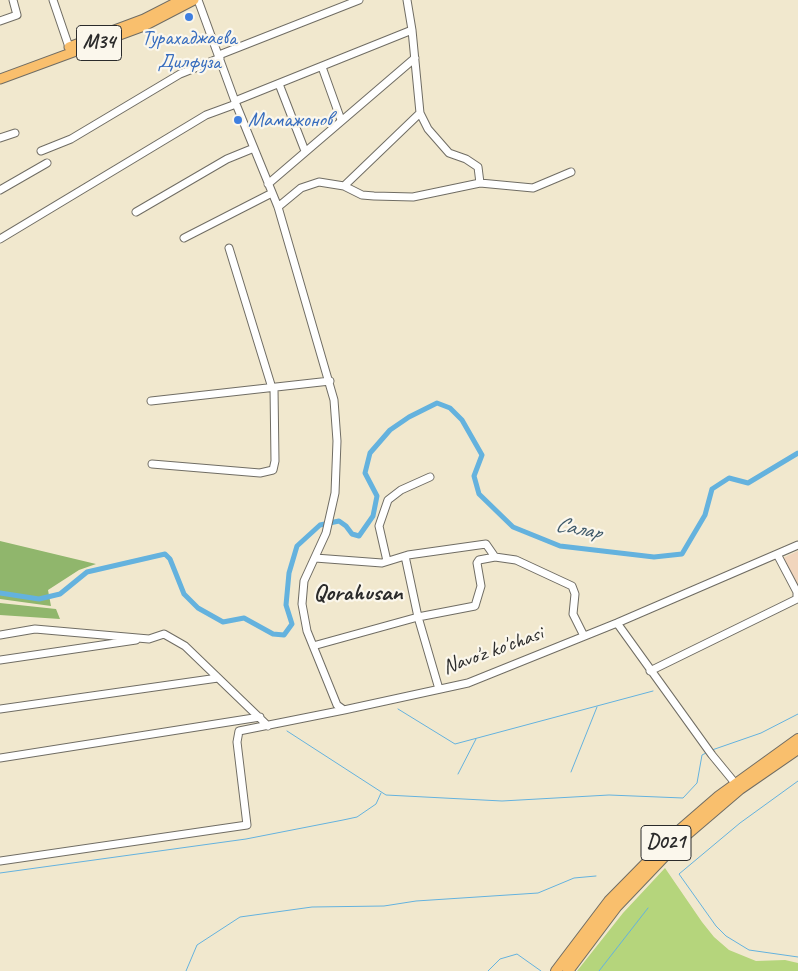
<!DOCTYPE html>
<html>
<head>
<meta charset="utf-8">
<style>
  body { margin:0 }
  canvas { display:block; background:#f1e8ce }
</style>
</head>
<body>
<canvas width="798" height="971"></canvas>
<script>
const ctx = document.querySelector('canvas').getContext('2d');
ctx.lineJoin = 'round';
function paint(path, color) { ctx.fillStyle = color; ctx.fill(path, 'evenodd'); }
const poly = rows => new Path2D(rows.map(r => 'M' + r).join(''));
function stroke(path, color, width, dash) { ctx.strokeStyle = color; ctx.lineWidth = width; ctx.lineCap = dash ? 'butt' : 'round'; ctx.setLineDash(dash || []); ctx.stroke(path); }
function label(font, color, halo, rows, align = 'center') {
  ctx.font = font + ' Caveat,sans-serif'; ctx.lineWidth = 4.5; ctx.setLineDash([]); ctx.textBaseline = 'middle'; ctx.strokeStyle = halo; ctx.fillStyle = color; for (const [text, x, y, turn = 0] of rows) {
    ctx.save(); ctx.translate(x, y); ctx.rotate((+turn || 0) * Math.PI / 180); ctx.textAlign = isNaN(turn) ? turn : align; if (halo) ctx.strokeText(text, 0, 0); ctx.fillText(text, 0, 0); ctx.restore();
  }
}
paint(poly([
  [798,551,798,585,781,559]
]), '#f1d5bd');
paint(poly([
  [665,868,702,922,714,937,729,950,756,961,785,960,798,963,798,971,577,971,623,913]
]), '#b5d57c');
paint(poly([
  [0,541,96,564,79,570,48,590,51,606,0,599],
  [0,603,56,609,60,619,0,615]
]), '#90b66c');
stroke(poly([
  [398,709,455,744,653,691],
  [287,731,386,795,502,801,609,795,683,798,697,783,702,755,706,753],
  [712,750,761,733,798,714],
  [571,772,597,707],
  [458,774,476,739],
  [798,781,740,823,679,874,716,926,726,936,749,950,798,957],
  [0,873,246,839,343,820,357,817,376,804,381,793],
  [186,971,197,945,240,917,312,907,384,906,416,901,538,893,574,878,596,876],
  [488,971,500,959,517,954,541,971],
  [599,971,648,908]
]), '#64b2de', 1);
stroke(poly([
  [0,593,39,599,60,594,87,572,165,554,170,559,184,594,198,608,223,622,244,618,273,634,284,635,292,624,286,605,289,573,297,546,320,525,339,521,346,526,352,534,359,536,373,516,377,496,365,473,370,453,390,430,409,417,437,403,450,408,462,420,482,455,474,476,479,494,513,527,560,546,654,557,682,554,705,515,712,489,729,478,748,483,798,453]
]), '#64b2de', 5);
const minor = poly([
  [53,0,69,47],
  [198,0,236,104,278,207,334,400,337,441,335,493,326,533,304,581,302,604,307,631,337,705,344,710,468,683,617,623,798,545],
  [407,0,412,30,420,113,428,129,449,153,466,159,478,167,480,183],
  [0,21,17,15,13,0],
  [219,55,359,0],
  [322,67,341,120],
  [279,84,305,151],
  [235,101,412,30],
  [0,138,15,133],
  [41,151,71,139,180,74,220,58],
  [268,184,415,58],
  [344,186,420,113],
  [0,190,47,163],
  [278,207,301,188,319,182,344,186,362,195,374,196,413,197,480,183,533,188,571,172],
  [136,212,227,159,254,148],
  [184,238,272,193],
  [0,239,206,115,236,104],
  [229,248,272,388],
  [151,401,330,381],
  [152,464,260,473,273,470,275,461,274,388],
  [405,556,418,617,439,689],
  [315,558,382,563,408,555,486,544,495,557,516,560,572,586,575,594,573,614,584,636],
  [387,561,379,526,388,500,401,490,430,477],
  [617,623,712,755,735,783],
  [0,635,35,629,149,639,164,634,185,646,268,726],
  [313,646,418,617,475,606,481,586,477,563,479,560,495,557],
  [0,660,136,640],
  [650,671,797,599,797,592,777,554],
  [0,709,218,678],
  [0,758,260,717],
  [0,861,247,825,237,742,239,731,344,710]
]);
const major = poly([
  [69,47,144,19,181,0],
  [0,79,144,26,194,0]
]);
const highway = poly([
  [556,971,609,901,674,835,719,796,798,739],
  [568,971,617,906,678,842,740,789,798,749]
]);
stroke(minor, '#706d64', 9);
stroke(major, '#706d64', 11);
stroke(highway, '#706d64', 12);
stroke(minor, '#fff', 7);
stroke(major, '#f9bf6d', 9);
stroke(highway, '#f9bf6d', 10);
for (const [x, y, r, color] of [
  [189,17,5,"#3f7fe0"],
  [238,120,5,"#3f7fe0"]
]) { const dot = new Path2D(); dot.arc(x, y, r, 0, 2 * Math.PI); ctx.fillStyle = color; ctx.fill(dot); stroke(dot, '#fbf7ec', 2); }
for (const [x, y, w] of [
  [99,43,45],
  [666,843,50]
]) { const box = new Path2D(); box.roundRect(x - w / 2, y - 17.5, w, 35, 4); ctx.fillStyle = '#fbf7ec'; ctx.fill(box); stroke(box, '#2b2b2b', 1); }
label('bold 20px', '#2b2b2b', null, [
  ["M34",99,43],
  ["D021",666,843]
]);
label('21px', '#366cbe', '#fbf7ec', [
  ["Турахаджаева",189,38],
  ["Дилфуза",189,62],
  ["Мамажонов",248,120,"left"]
]);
label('21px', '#2b2b2b', '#fbf7ec', [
  ["Navo'z ko'chasi",493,651,-20]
]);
label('italic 22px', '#3f5a6a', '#fbf7ec', [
  ["Салар",578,529,11]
]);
label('bold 24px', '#2b2b2b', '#fbf7ec', [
  ["Qorahusan",358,594]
]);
</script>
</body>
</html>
